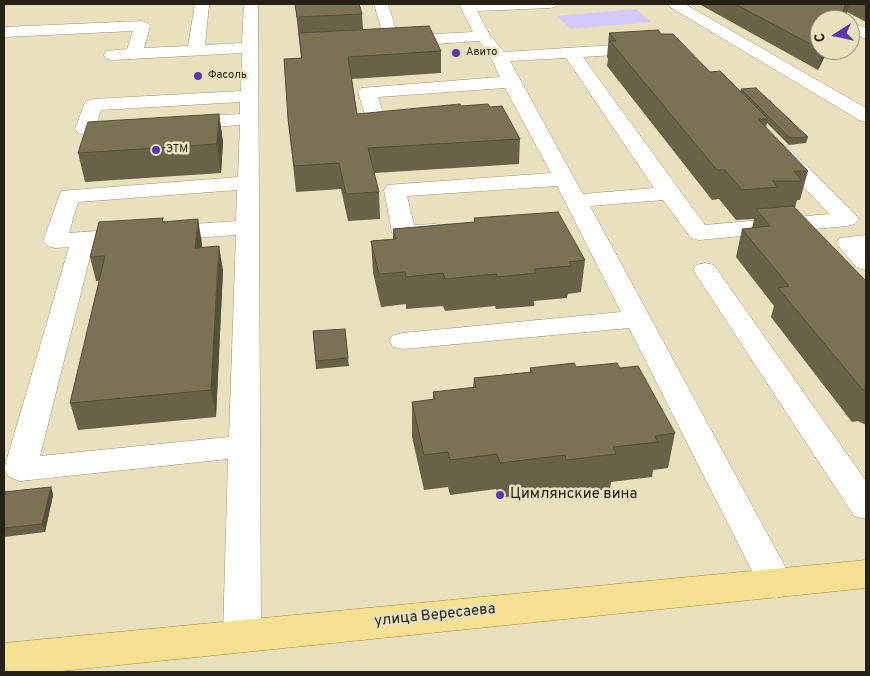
<!DOCTYPE html>
<html>
<head>
<meta charset="utf-8">
<style>
  body { margin:0 }
  #map { position:relative; width:870px; height:676px; overflow:hidden; background:#e9e1be; font-family:Overpass,sans-serif }
  canvas { display:block }
  .frame { position:absolute; inset:0; border:5px solid #252215; pointer-events:none }
  .north { position:absolute; left:810px; top:10px; width:50px; height:50px; box-sizing:border-box; background:#e9e1be; border:1px solid #9b957a; border-radius:50%; rotate:260deg; font-size:14px; font-weight:700; line-height:20px; text-align:center; color:#252215 }
  .north::after { content:''; display:block; margin:auto; width:18px; height:22px; background:#5e36ae; clip-path:polygon(50% 0,100% 100%,50% 72%,0 100%) }
</style>
</head>
<body>
<div id="map">
<canvas width="870" height="676"></canvas>
<div class="frame"></div>
<div class="north">С</div>
</div>
<script>
const ctx = document.querySelector('canvas').getContext('2d');
ctx.lineJoin = 'round';
function paint(path, color) { ctx.fillStyle = color; ctx.fill(path, 'evenodd'); }
const poly = rows => new Path2D(rows.map(r => 'M' + r).join(''));
function stroke(path, color, width, dash) { ctx.strokeStyle = color; ctx.lineWidth = width; ctx.lineCap = dash ? 'butt' : 'round'; ctx.setLineDash(dash || []); ctx.stroke(path); }
function label(font, color, halo, rows, align = 'center') {
  ctx.font = font + ' Overpass,sans-serif'; ctx.lineWidth = 5; ctx.setLineDash([]); ctx.textBaseline = 'middle'; ctx.strokeStyle = halo; ctx.fillStyle = color; for (const [text, x, y, turn = 0] of rows) {
    ctx.save(); ctx.translate(x, y); ctx.rotate((+turn || 0) * Math.PI / 180); ctx.textAlign = isNaN(turn) ? turn : align; if (halo) ctx.strokeText(text, 0, 0); ctx.fillText(text, 0, 0); ctx.restore();
  }
}
paint(poly([
  [636,9,651,22,570,29,557,16]
]), '#d4caff');
const minor = poly([
  [195,4,209,4,205,45,242,43,244,4,258,4,261,635,256,647,242,651,228,647,223,635,228,459,20,481,9,477,4,469,69,247,55,248,47,246,43,241,61,191,238,177,240,125,183,129,176,127,173,123,176,119,183,117,240,114,240,102,101,110,97,122,123,121,130,123,133,127,130,131,123,133,85,135,78,133,75,129,84,105,86,101,93,99,241,91,242,53,112,60,106,59,104,55,106,51,127,49,133,31,4,37,4,27,142,21,148,23,150,26,144,48,188,46,195,4],
  [237,190,236,221,69,233,78,202,237,190],
  [236,235,229,437,40,456,93,245,236,235],
  [374,4,388,4,398,36,473,32,459,4,557,4,555,7,550,8,477,11,490,35,504,52,645,43,651,44,653,48,651,52,645,53,583,57,705,225,829,214,774,155,771,151,774,147,781,145,788,147,855,214,859,219,855,224,847,226,699,240,691,238,663,200,590,206,794,583,789,593,776,598,763,593,629,328,403,349,393,347,389,341,393,335,403,333,621,312,557,186,407,196,414,225,435,224,443,226,447,231,443,236,435,238,404,240,396,238,392,233,384,190,387,185,551,173,505,88,378,97,384,117,403,115,410,117,413,121,410,125,403,127,376,129,369,127,358,92,361,88,500,77,491,58,479,41,392,47,386,45,374,4],
  [566,58,654,188,583,194,510,61,566,58],
  [668,4,685,4,866,108,866,122,859,120,670,7,668,4],
  [850,22,866,28,866,39,850,33,850,22],
  [866,235,866,270,857,268,836,243,840,238,866,235],
  [705,263,714,265,866,481,866,519,854,516,693,270,696,265,705,263]
]);
const major = poly([
  [866,560,866,588,52,672,4,672,4,643,866,560]
]);
stroke(minor, '#9c9474', 1);
stroke(major, '#a69237', 1);
paint(minor, '#fff');
paint(major, '#f4e292');
paint(poly([
  [295,4,359,4,362,14,363,30,441,51,441,73,352,79,357,114,461,106,490,107,520,139,519,164,374,173,379,192,380,219,348,221,341,189,296,192,288,119,301,58],
  [699,4,866,4,866,22,847,12,844,17,820,20,820,50,828,50,818,70],
  [609,33,661,34,710,72,741,91,741,89,808,137,806,143,789,145,767,123,766,128,808,171,800,200,797,200,795,208,866,281,866,425,858,421,852,422,771,317,774,306,736,257,742,229,752,228,754,219,736,220,719,199,712,200,607,66,608,59,607,57],
  [219,114,223,142,221,173,85,182,78,153],
  [474,218,585,260,581,292,568,294,567,298,534,301,534,306,496,309,495,306,445,311,443,306,406,309,406,304,381,307,373,273,371,241,393,239,393,229,474,222],
  [164,221,202,243,202,247,223,270,216,417,78,430,70,403,99,281,96,281,90,257],
  [313,331,348,358,349,366,316,369],
  [530,368,620,368,675,433,668,468,653,470,652,477,611,482,610,489,562,495,561,490,498,498,496,489,450,495,448,487,424,490,412,437,412,402,433,400,433,392,473,388,474,378,530,372],
  [51,487,53,495,45,532,4,537,4,492]
]), '#696247');
paint(poly([
  [847,4,842,20,838,20],
  [848,4,849,4,847,12,844,17],
  [823,50,828,50,818,70],
  [219,114,223,142,221,173,217,144],
  [198,219,202,243,200,272,195,248],
  [219,246,223,270,216,417,211,390],
  [51,487,53,495,45,532,42,524]
]), '#55503a');
const building = poly([
  [295,4,359,4,362,14,297,17,295,4],
  [735,4,846,4,838,20,820,20,820,49,735,4],
  [429,26,441,51,348,57,357,114,460,104,461,106,488,104,490,107,502,106,520,139,368,148,379,192,346,194,339,163,294,166,288,119,284,59,302,58,299,33,429,26],
  [658,30,661,34,673,34,710,72,720,71,768,119,758,119,808,171,794,171,802,181,772,181,778,187,742,190,725,170,717,170,610,41,616,41,609,33,658,30],
  [756,88,808,137,790,138,741,89,756,88],
  [219,114,217,144,78,153,88,122,219,114],
  [793,206,866,281,866,390,863,390,778,288,789,286,742,229,770,226,756,209,793,206],
  [558,212,585,260,569,262,571,266,534,269,536,273,497,277,496,274,445,279,443,273,406,277,405,272,379,274,371,241,396,239,393,229,475,222,474,218,558,212],
  [163,218,162,222,198,219,195,248,219,246,211,390,70,403,105,256,90,257,99,222,163,218],
  [345,329,348,358,316,361,313,331,345,329],
  [574,363,576,367,617,363,620,368,638,366,675,433,655,436,658,442,613,447,616,454,566,460,565,455,500,463,497,454,450,460,448,452,424,455,412,402,435,399,433,392,476,387,474,378,532,372,530,368,574,363],
  [51,487,42,524,4,528,4,492,51,487]
]);
paint(building, '#7a7253');
stroke(building, '#55503a', 1);
for (const [x, y, r, color] of [
  [456,53,5,"#5e36ae"],
  [198,76,5,"#5e36ae"],
  [156,150,5,"#5e36ae"],
  [500,495,5,"#5e36ae"]
]) { const dot = new Path2D(); dot.arc(x, y, r, 0, 2 * Math.PI); ctx.fillStyle = color; ctx.fill(dot); stroke(dot, '#e9e1be', 2); }
label('11px', '#252215', '#e9e1be', [
  ["Авито",466,53],
  ["Фасоль",208,76],
  ["ЭТМ",166,150]
], 'left');
label('15px', '#252215', '#e9e1be', [
  ["Цимлянские вина",510,495]
], 'left');
label('15px', '#252215', '#e9e1be', [
  ["улица Вересаева",435,616,-6]
]);
</script>
</body>
</html>
